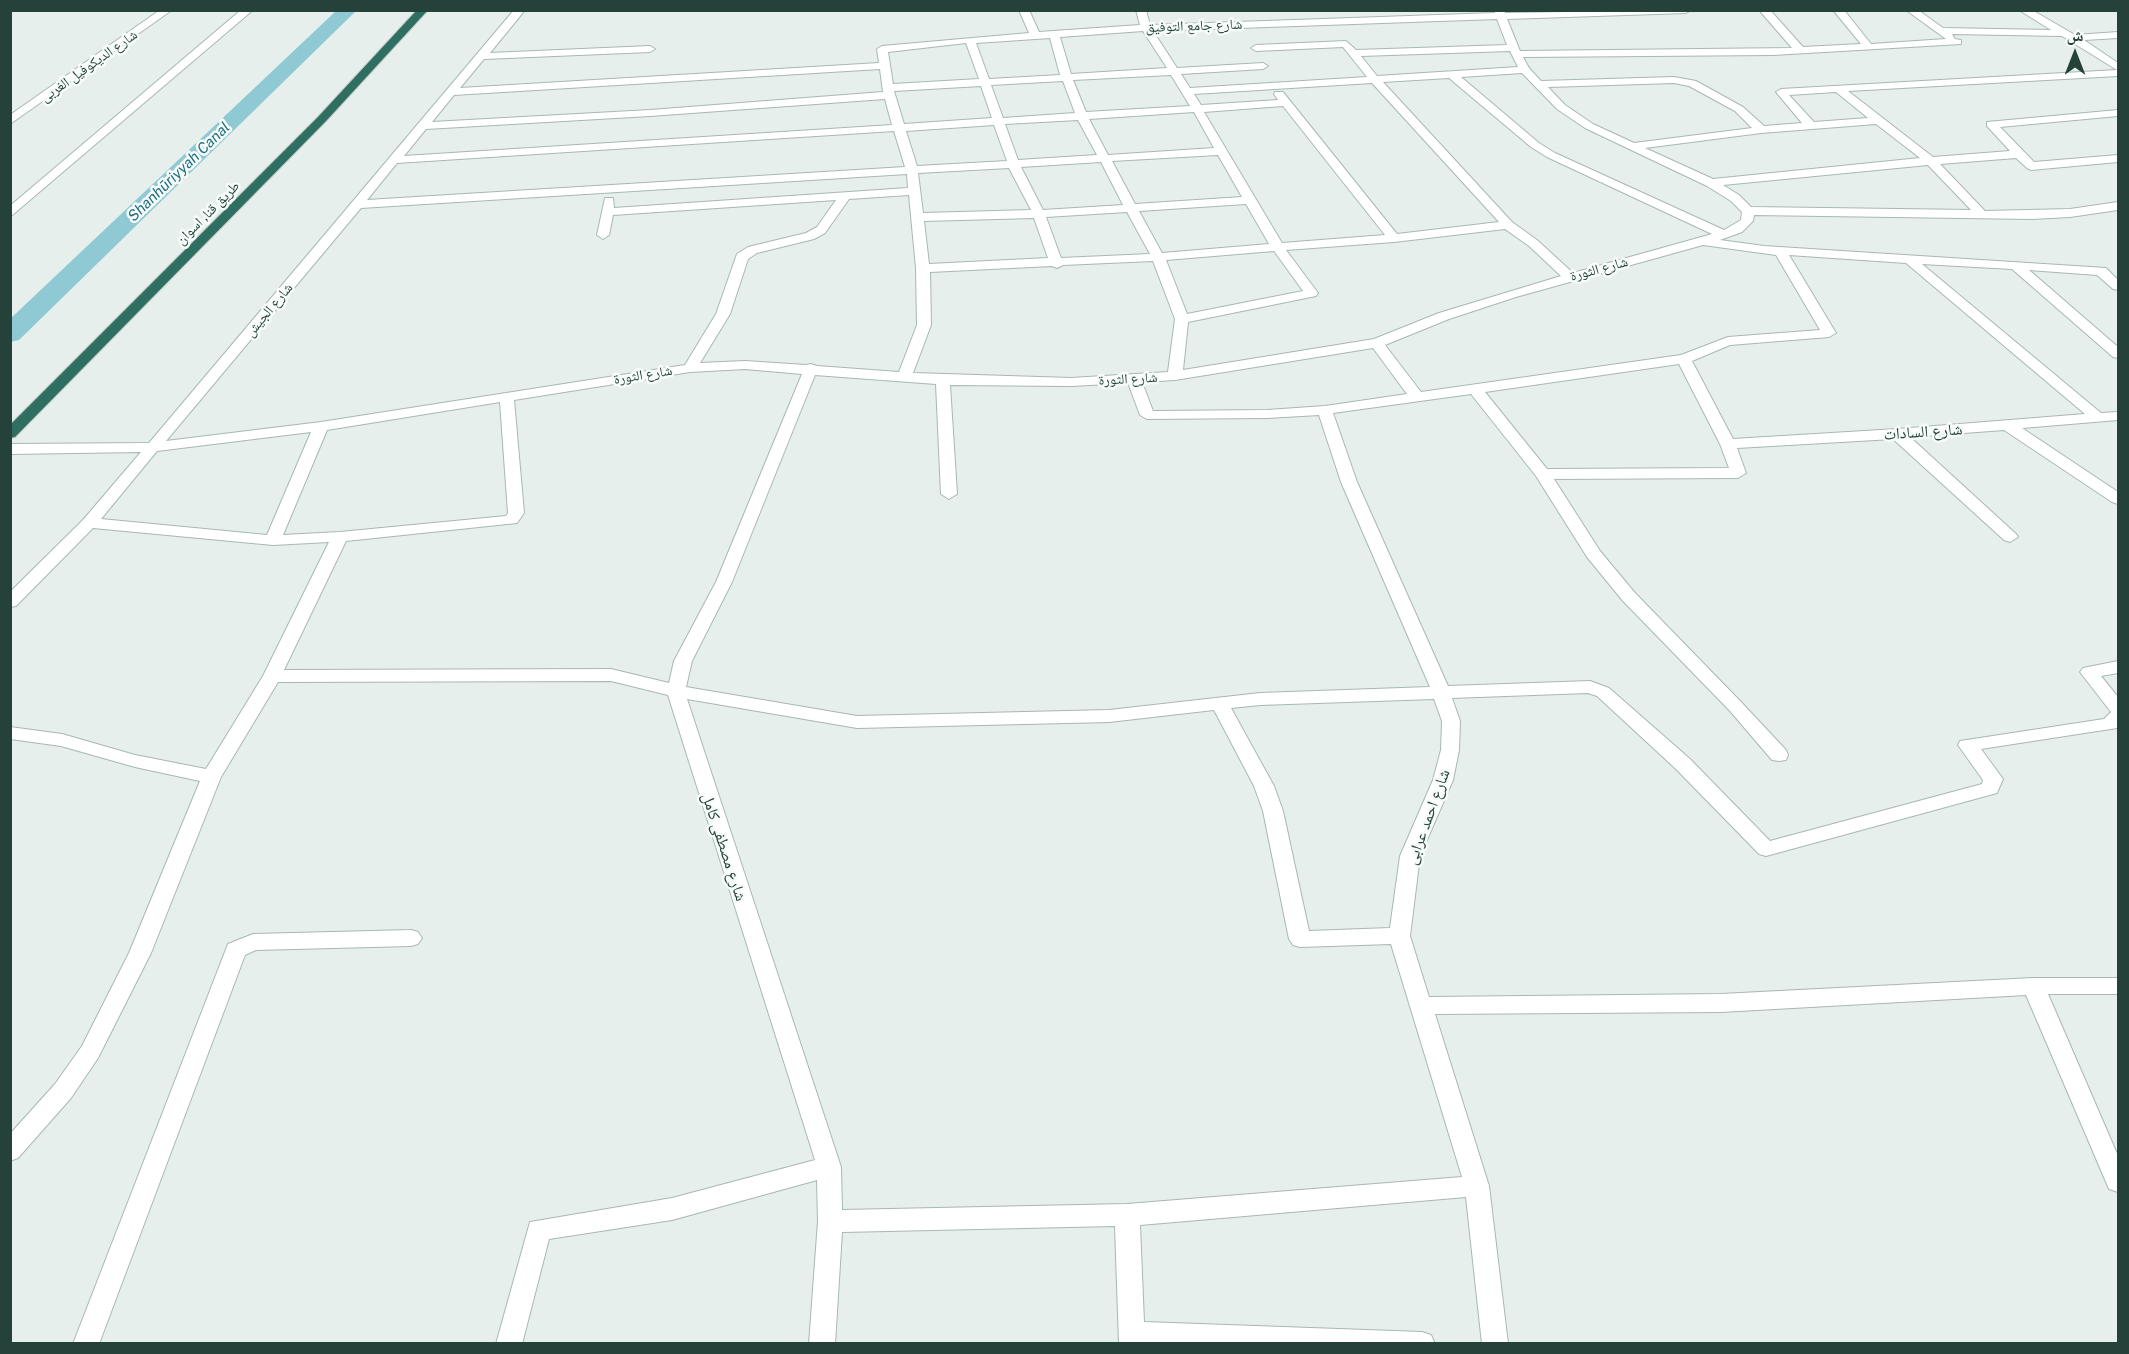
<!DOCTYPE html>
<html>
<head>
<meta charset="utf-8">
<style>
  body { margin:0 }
  #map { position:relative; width:2129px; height:1354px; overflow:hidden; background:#e6efeb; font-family:"Public Sans","Noto Naskh Arabic",sans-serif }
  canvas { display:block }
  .frame { position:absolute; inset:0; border:12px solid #24423a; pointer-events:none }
  .north { position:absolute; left:2045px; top:24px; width:60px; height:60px; -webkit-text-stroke:4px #f7fbf9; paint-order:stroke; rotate:0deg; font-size:16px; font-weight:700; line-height:24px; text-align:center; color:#24423a }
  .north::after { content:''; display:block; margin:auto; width:21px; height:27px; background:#24423a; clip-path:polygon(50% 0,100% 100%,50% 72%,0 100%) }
</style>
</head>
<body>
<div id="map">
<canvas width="2129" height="1354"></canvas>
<div class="frame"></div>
<div class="north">ش</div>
</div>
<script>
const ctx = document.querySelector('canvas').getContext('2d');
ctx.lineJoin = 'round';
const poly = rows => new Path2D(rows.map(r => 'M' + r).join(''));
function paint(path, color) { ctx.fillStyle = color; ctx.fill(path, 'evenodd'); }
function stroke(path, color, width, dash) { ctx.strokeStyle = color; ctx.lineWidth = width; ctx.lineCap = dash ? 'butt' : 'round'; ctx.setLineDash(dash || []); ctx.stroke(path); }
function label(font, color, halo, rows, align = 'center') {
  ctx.font = font + ' "Public Sans","Noto Naskh Arabic",sans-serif'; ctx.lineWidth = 5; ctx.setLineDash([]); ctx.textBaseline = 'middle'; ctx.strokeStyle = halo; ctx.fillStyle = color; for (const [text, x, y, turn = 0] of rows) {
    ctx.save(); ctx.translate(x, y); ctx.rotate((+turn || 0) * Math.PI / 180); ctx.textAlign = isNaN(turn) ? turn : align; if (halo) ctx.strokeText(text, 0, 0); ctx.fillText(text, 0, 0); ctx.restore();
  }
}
paint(poly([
  [337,10,357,10,19,340,10,342,10,319,337,10]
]), '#8ec9d4');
const street = poly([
  [160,10,172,10,10,124,10,115,160,10],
  [241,10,253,10,10,217,10,206,241,10],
  [514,10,525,10,490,53,650,46,655,49,650,52,484,59,460,88,879,63,877,49,882,46,1029,33,1019,10,1029,10,1039,32,1140,25,1136,10,1146,10,1150,25,1495,13,1494,10,1504,10,1505,13,1691,10,1686,13,1507,19,1520,51,1792,48,1759,10,1770,10,1803,47,1861,44,1833,10,1844,10,1871,44,1946,39,1906,10,1918,10,1943,28,2051,30,2019,10,2032,10,2075,35,2118,32,2118,38,2084,40,2118,63,2118,76,1848,91,1933,157,2010,151,1987,126,1987,122,2118,110,2118,116,2000,127,2034,162,2118,155,2118,162,2031,170,2027,168,2016,158,1940,164,1985,211,2070,209,2118,202,2118,210,2070,217,2032,219,1754,215,1753,221,1742,232,1720,240,1764,246,2106,268,2118,280,2118,290,2113,289,2097,275,2029,270,2118,347,2118,358,2113,357,2012,269,1922,264,2101,413,2118,412,2118,420,2022,428,2118,492,2118,504,2112,502,2004,430,1910,437,2016,534,2018,537,2010,542,2004,540,1893,439,1737,448,1746,473,1738,478,1554,479,1600,551,1635,593,1742,703,1786,750,1788,755,1786,760,1779,761,1772,760,1730,711,1623,601,1587,557,1536,476,1471,394,1333,413,1357,482,1448,686,1590,681,1609,688,1690,759,1770,841,1982,784,1983,780,1958,745,1960,741,2104,719,2111,712,2080,672,2083,668,2118,661,2118,673,2101,676,2118,697,2118,726,2117,728,1981,749,2003,779,1997,793,1766,856,1759,854,1676,769,1597,696,1588,693,1452,698,1460,721,1459,750,1453,780,1420,856,1410,936,1429,997,1721,994,2033,978,2118,978,2118,994,2048,994,2118,1156,2118,1192,2109,1189,2106,1182,2026,995,1721,1012,1435,1014,1489,1186,1508,1344,1482,1344,1466,1197,1140,1225,1144,1322,1422,1332,1431,1335,1435,1344,1119,1344,1115,1226,842,1232,835,1344,809,1344,818,1221,817,1180,672,1220,549,1239,522,1344,496,1344,530,1222,672,1198,815,1160,668,695,611,681,278,682,221,777,151,953,98,1058,71,1098,18,1158,10,1161,10,1134,55,1084,82,1046,129,953,200,781,135,767,61,746,10,739,10,727,62,734,135,755,206,769,263,676,329,542,273,545,93,528,16,606,10,607,10,592,83,520,141,452,10,454,10,444,149,443,514,10],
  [1497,19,1507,45,1356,50,1346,41,1256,45,1251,48,1256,51,1343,47,1367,77,1190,88,1181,74,1263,69,1268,66,1263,63,1177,68,1153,31,1497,19],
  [1143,31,1167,68,1071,74,1060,37,1143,31],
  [1952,34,2062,36,2117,70,1781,89,1776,92,1802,123,1764,126,1743,107,1696,81,1674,77,1541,81,1529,68,1523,57,1773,55,1961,44,1961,40,1955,39,1952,34],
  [1050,38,1060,75,989,79,976,43,1050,38],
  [966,43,979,79,893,84,888,52,966,43],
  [1510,51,1518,67,1377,76,1361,56,1510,51],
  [880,69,883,92,650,110,432,122,454,95,880,69],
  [1522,73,1557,109,1585,128,1707,186,1731,201,1742,212,1741,220,1724,230,1555,153,1539,143,1461,77,1522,73],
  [1171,75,1190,106,1086,112,1073,80,1171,75],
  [1449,78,1531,147,1547,157,1712,234,1573,273,1537,240,1512,222,1383,82,1449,78],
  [1063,81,1075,113,1003,118,991,85,1063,81],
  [1372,83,1499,222,1397,234,1283,92,1275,92,1274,94,1278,100,1201,105,1194,94,1372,83],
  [1674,83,1689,86,1735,111,1752,128,1634,143,1593,124,1565,105,1548,87,1674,83],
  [981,86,992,118,904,124,894,91,981,86],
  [1836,92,1868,118,1814,122,1789,95,1836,92],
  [885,99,892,125,404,156,426,129,650,116,885,99],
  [1283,106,1385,235,1282,243,1204,112,1283,106],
  [1194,112,1214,148,1108,155,1089,119,1194,112],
  [1078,120,1097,155,1018,160,1005,124,1078,120],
  [1876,124,1920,158,1713,179,1645,148,1761,133,1876,124],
  [994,125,1007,161,917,166,906,131,994,125],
  [894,131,905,167,367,200,397,163,894,131],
  [1218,155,1242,197,1135,204,1112,161,1218,155],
  [1101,162,1123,205,1043,210,1021,167,1101,162],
  [1928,165,1971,210,1751,207,1739,195,1723,185,1928,165],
  [1009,168,1031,210,923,213,918,173,1009,168],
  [907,174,908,188,614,208,613,198,605,198,597,235,603,239,609,235,613,215,836,200,817,227,806,233,748,247,737,254,716,314,685,365,321,422,166,441,361,208,907,174],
  [909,195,916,268,917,325,899,372,817,366,811,364,806,365,745,361,700,363,730,314,748,259,757,253,814,239,825,233,849,199,909,195],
  [1246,204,1269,244,1162,253,1139,211,1246,204],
  [1127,212,1150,254,1061,258,1046,217,1127,212],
  [1034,218,1048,258,929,264,924,221,1034,218],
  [1505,229,1529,246,1561,276,1439,313,1374,339,1183,370,1188,322,1316,296,1318,293,1286,250,1394,242,1505,229],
  [1703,245,1776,255,1820,330,1728,337,1681,355,1421,392,1385,345,1449,319,1516,297,1703,245],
  [1274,251,1303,291,1187,314,1166,260,1274,251],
  [1789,255,1906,263,2085,414,1897,429,1733,439,1692,361,1730,345,1829,337,1836,333,1789,255],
  [1153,261,1175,319,1168,372,1071,378,913,373,931,325,930,272,1052,266,1057,268,1063,265,1153,261],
  [1373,348,1407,394,1325,406,1267,410,1153,411,1142,382,1175,380,1373,348],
  [1679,364,1720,444,1729,468,1547,469,1485,392,1679,364],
  [745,369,802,374,716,582,674,661,669,683,611,669,284,670,346,541,517,523,524,513,514,400,690,372,745,369],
  [815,375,936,384,941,494,949,499,957,494,950,385,1071,386,1128,383,1140,415,1147,419,1267,418,1319,415,1341,482,1430,687,1260,693,1109,710,857,716,686,687,692,661,732,582,815,375],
  [500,402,508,513,506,516,340,532,283,535,327,430,500,402],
  [311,432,267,535,101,519,157,451,311,432],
  [687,699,857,728,1109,722,1214,710,1254,786,1263,811,1289,939,1293,945,1300,947,1391,944,1462,1177,1127,1204,842,1210,841,1167,687,699],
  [1434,699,1442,721,1441,750,1433,780,1400,856,1390,928,1309,931,1283,811,1274,786,1231,708,1260,705,1434,699],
  [411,930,418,932,422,938,418,944,411,946,256,950,245,955,99,1344,73,1344,228,944,253,934,411,930]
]);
const highway = poly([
  [417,10,428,10,326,121,15,437,10,438,10,425,318,117,417,10]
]);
stroke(street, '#a8b8b2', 2);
stroke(highway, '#c2cac8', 2);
paint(street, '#fff');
paint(highway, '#2f6f62');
label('14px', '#24423a', '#f7fbf9', [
  ["شارع جامع التوفيق",1194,26,-2],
  ["شارع الديكوفيل الغربى",89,66,-35],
  ["طريق قنا, اسوان",208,213,-45],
  ["شارع الثورة",1599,269,-15],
  ["شارع الجيش",269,310,-50],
  ["شارع الثورة",643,375,-9],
  ["شارع الثورة",1128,379,-3]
]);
label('italic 15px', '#1c6f80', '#f7fbf9', [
  ["Shanhūriyyah Canal",179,172,-44]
]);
label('16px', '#24423a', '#f7fbf9', [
  ["شارع السادات",1923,432,-4],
  ["شارع احمد عرابى",1428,817,-70],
  ["شارع مصطفى كامل",724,847,72]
]);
</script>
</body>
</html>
